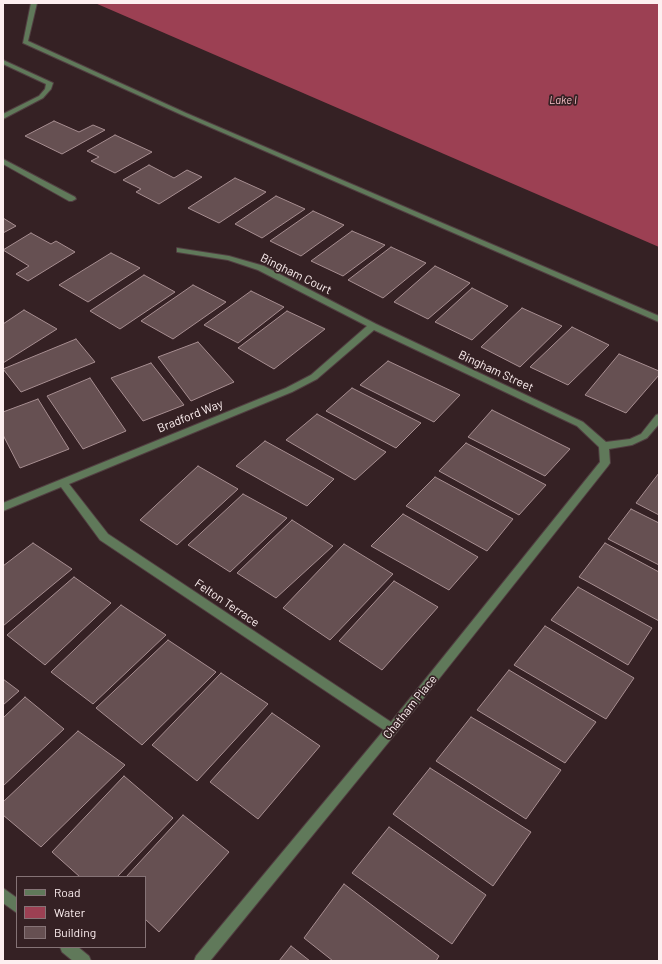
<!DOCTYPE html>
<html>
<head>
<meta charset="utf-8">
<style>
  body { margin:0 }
  #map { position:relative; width:662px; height:964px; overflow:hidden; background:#352124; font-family:Barlow,sans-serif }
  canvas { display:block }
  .frame { position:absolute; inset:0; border:4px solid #fdeff0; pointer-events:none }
  .legend { position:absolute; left:16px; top:876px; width:130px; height:72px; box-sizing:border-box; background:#352124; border:1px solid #857376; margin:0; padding:5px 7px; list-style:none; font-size:12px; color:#fdeff0 }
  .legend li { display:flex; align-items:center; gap:8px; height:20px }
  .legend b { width:20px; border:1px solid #857376 }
</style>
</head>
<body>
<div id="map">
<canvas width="662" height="964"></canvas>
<div class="frame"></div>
<ul class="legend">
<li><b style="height:5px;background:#60795a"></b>Road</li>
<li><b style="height:11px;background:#9c4053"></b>Water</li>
<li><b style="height:11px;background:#665052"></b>Building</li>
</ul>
</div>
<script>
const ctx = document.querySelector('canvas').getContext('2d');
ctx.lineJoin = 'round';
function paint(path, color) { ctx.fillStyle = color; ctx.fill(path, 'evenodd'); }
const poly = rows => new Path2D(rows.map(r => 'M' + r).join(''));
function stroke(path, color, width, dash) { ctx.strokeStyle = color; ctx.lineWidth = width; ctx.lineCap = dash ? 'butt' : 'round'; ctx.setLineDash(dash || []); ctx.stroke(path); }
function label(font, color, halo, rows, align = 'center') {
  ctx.font = font + ' Barlow,sans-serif'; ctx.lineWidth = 3.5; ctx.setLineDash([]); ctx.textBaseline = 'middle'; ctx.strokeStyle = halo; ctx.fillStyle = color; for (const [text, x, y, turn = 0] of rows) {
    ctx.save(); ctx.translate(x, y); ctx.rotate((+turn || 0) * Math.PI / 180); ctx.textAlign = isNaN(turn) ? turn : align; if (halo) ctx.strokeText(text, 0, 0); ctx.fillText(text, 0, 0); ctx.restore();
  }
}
paint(poly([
  [95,3,659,3,659,247]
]), '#9c4053');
const building = poly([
  [54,121,79,132,93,125,105,130,62,154,25,136,54,121],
  [115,135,152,152,115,173,91,161,99,157,87,151,115,135],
  [149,165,174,178,187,170,202,177,159,204,136,192,141,189,123,180,149,165],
  [235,178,266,192,219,223,188,208,235,178],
  [276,196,305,209,262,238,235,224,276,196],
  [313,211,344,225,301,256,270,241,313,211],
  [3,218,16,226,3,233,3,218],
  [352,231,385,245,343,276,311,261,352,231],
  [31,233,51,244,56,241,75,252,28,281,16,274,29,266,3,250,31,233],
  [391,247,426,263,383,298,348,280,391,247],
  [111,253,140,268,88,302,59,285,111,253],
  [435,266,470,283,428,319,394,302,435,266],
  [144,275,175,292,120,329,90,311,144,275],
  [193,285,226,302,173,339,141,321,193,285],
  [472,288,508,306,472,340,435,322,472,288],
  [251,291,284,307,238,343,204,325,251,291],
  [522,308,562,326,520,367,481,347,522,308],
  [24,310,57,329,3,363,3,324,24,310],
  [287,311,325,329,274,369,238,348,287,311],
  [572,327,609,345,568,385,530,367,572,327],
  [76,339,95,362,21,392,3,369,76,339],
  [198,342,234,382,191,401,158,357,198,342],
  [619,354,659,371,659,375,626,413,585,395,619,354],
  [388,361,460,395,434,422,360,385,388,361],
  [151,363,184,405,143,421,111,378,151,363],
  [90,378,126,431,83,449,47,396,90,378],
  [352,388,421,423,396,448,326,411,352,388],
  [38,399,69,449,20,468,3,435,3,412,38,399],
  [492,410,570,449,545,476,468,437,492,410],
  [317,414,386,452,355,480,286,440,317,414],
  [265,441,334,479,307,506,236,466,265,441],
  [466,443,546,485,519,515,439,471,466,443],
  [198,466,238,489,177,545,140,520,198,466],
  [659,473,659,515,636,503,659,473],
  [435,477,513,519,487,551,406,506,435,477],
  [243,494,287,518,230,572,188,545,243,494],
  [631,509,659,523,659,565,608,539,631,509],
  [403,514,478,557,449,590,371,546,403,514],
  [292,520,333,546,276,598,237,573,292,520],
  [33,543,72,569,3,626,3,566,33,543],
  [605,543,659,572,659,621,579,577,605,543],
  [344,544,393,574,330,640,283,608,344,544],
  [74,577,111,603,45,665,7,635,74,577],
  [394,581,438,607,382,670,339,641,394,581],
  [578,587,652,628,628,665,551,620,578,587],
  [121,605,166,635,93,704,51,672,121,605],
  [545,626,634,678,606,719,514,665,545,626],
  [168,640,216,672,142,745,96,708,168,640],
  [509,670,596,722,565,763,477,710,509,670],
  [221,673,268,704,197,781,152,745,221,673],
  [3,679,19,691,3,705,3,679],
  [25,697,64,729,3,786,3,718,25,697],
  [272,713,320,746,258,819,210,782,272,713],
  [471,717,561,770,526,819,436,761,471,717],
  [78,731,125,765,41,847,3,815,3,802,78,731],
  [430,768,531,832,493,886,393,814,430,768],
  [124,776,173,818,117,877,80,877,52,852,124,776],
  [183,815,229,852,159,932,145,919,145,877,126,877,183,815],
  [389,827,486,895,452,944,352,873,389,827],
  [344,884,439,956,436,961,333,961,304,938,344,884],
  [291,946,310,961,279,961,291,946]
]);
paint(building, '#665052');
stroke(building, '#a78e91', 1);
const minor = poly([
  [31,3,37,3,28,41,186,113,659,316,659,322,182,115,23,43,31,3],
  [3,60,53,83,51,89,43,98,3,119,3,114,39,96,45,89,46,84,3,64,3,60],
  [3,159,75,197,76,199,72,201,69,201,3,164,3,159],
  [177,248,229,256,264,266,376,324,583,422,606,442,630,439,641,434,656,415,659,414,659,424,647,438,632,445,609,449,610,463,608,466,396,733,210,961,194,961,196,956,384,730,100,540,61,487,3,511,3,503,286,388,311,375,367,326,258,270,228,260,177,252,177,248],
  [374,330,577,426,599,447,600,462,391,722,108,534,69,484,292,392,317,379,374,330],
  [3,888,17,898,17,913,3,903,3,888],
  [60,947,78,947,89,956,91,961,73,961,62,952,60,947]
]);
stroke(minor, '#513e41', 2);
paint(minor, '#60795a');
label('italic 11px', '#f4bfc5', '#352124', [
  ["Lake I",563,100]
]);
label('12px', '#fdeff0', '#352124', [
  ["Bingham Court",296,274,26],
  ["Bingham Street",496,371,25],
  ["Bradford Way",190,416,-22],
  ["Felton Terrace",227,603,34],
  ["Chatham Place",410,707,-51]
]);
</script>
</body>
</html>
